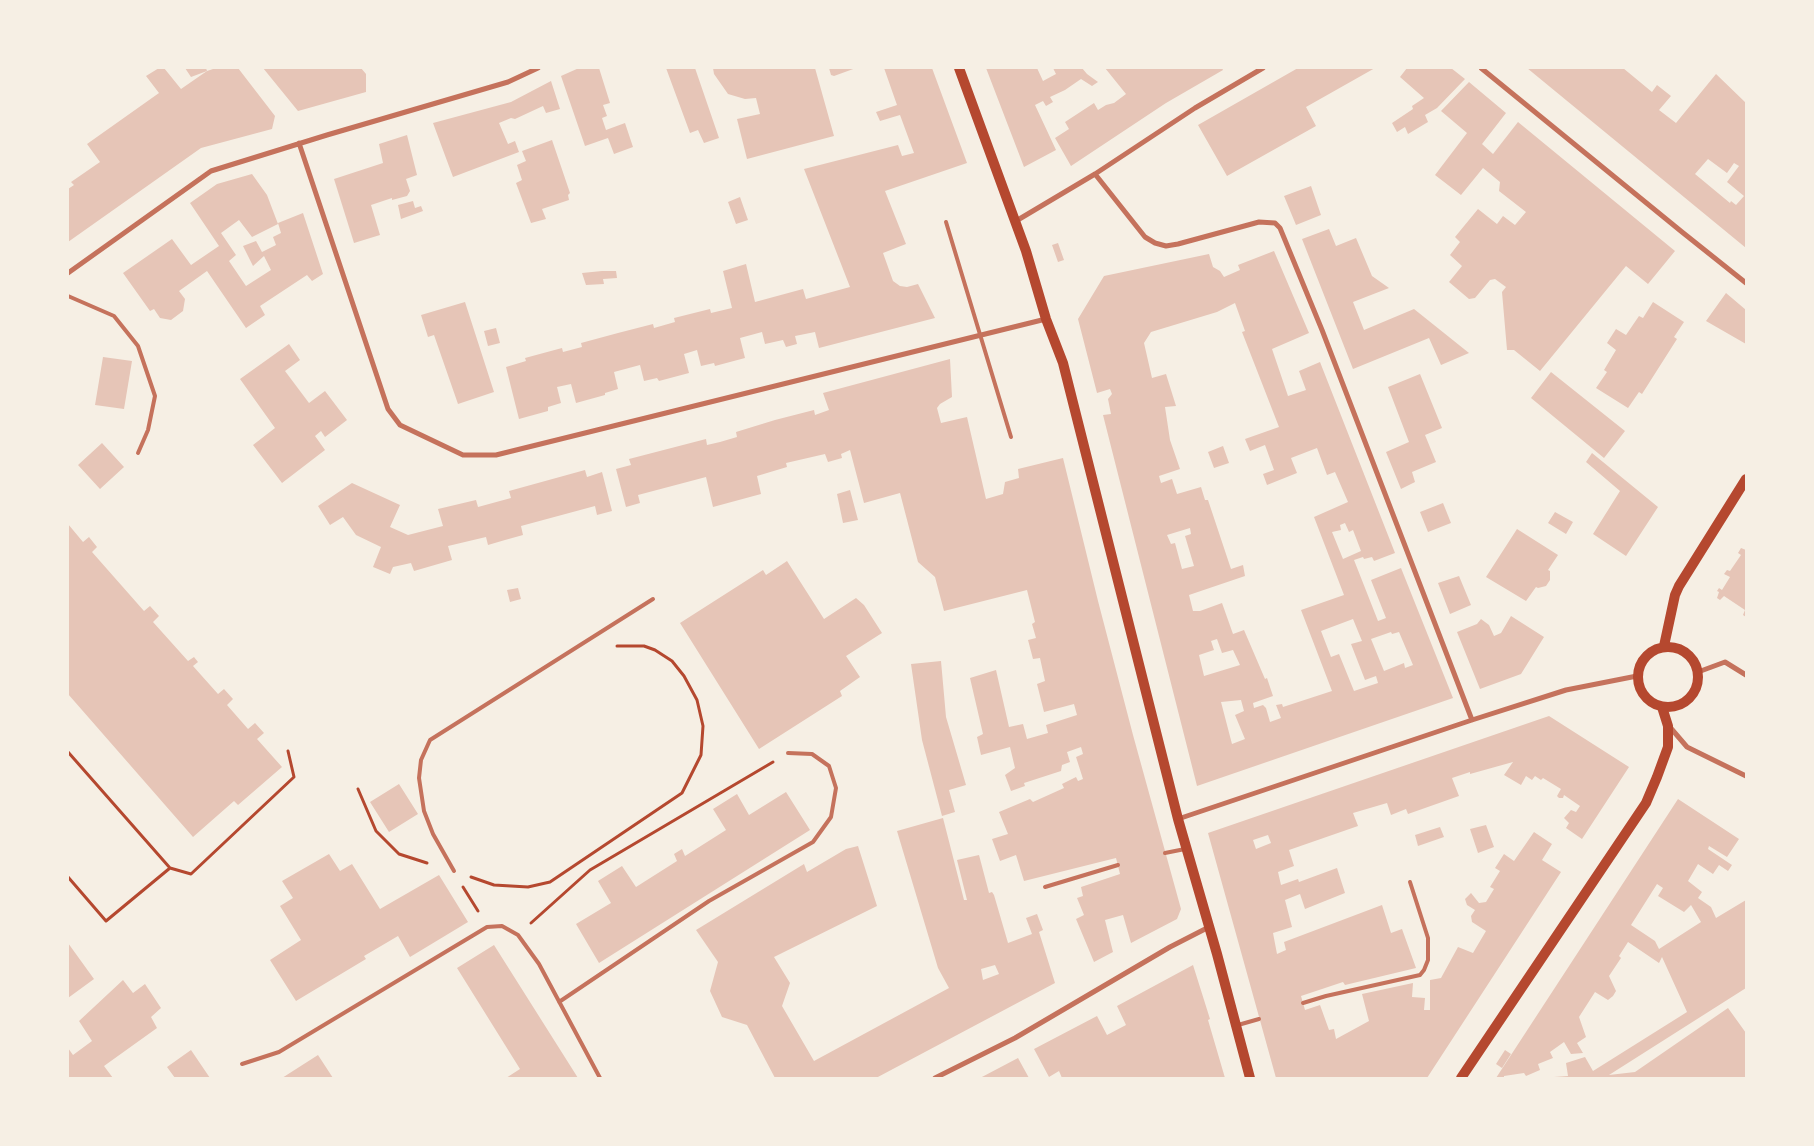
<!DOCTYPE html>
<html>
<head>
<meta charset="utf-8">
<style>
  body { margin:0 }
  #map { position:relative; width:1814px; height:1146px; overflow:hidden; background:#f6efe4; font-family:"Times New Roman",serif }
  canvas { display:block }
  .frame { position:absolute; inset:0; border:69px solid #f6efe4; pointer-events:none }
</style>
</head>
<body>
<div id="map">
<canvas width="1814" height="1146"></canvas>
<div class="frame"></div>
</div>
<script>
const ctx = document.querySelector('canvas').getContext('2d');
ctx.lineJoin = 'round';
function paint(path, color) { ctx.fillStyle = color; ctx.fill(path, 'evenodd'); }
const poly = rows => new Path2D(rows.map(r => 'M' + r).join(''));
function stroke(path, color, width, dash) { ctx.strokeStyle = color; ctx.lineWidth = width; ctx.lineCap = dash ? 'butt' : 'round'; ctx.setLineDash(dash || []); ctx.stroke(path); }
paint(poly([
  [159,68,164,68,181,89,207,71,191,77,185,68,206,68,207,71,216,68,238,68,275,116,272,129,201,148,68,242,68,189,74,185,71,182,100,162,87,144,159,93,146,76],
  [263,68,361,68,366,74,366,92,298,111],
  [579,68,599,68,610,103,603,105,607,116,602,118,606,130,625,123,633,147,614,154,608,138,585,146,561,76],
  [666,68,695,68,719,138,704,143,698,130,690,133],
  [713,68,815,68,834,136,747,159,737,119,760,114,756,98,745,99,728,94,714,74],
  [829,68,856,68,834,76,831,75],
  [884,68,932,68,967,163,885,191,906,244,883,253,893,281,900,286,907,287,918,284,935,318,819,348,815,332,795,336,797,344,786,347,783,340,765,344,762,332,740,338,745,358,715,366,714,363,701,366,697,350,684,354,689,373,659,381,657,378,644,381,640,365,614,372,618,389,605,393,605,395,576,403,571,384,557,387,561,403,548,407,548,411,519,419,506,367,526,361,525,358,562,348,563,352,582,347,581,343,618,333,653,324,654,328,675,322,674,318,710,309,711,313,732,308,723,271,746,264,755,302,803,289,806,299,850,287,804,169,898,145,902,156,914,153,900,115,880,121,876,112,897,105],
  [986,68,1037,68,1043,81,1056,74,1053,68,1082,68,1087,74,1098,82,1092,86,1081,79,1065,90,1050,97,1053,102,1046,106,1043,101,1035,105,1056,150,1024,167],
  [1105,68,1222,68,1223,70,1166,103,1071,166,1055,138,1069,129,1065,122,1094,103,1098,110,1106,105,1114,103,1126,94],
  [1298,68,1375,68,1306,107,1316,126,1227,176,1198,125],
  [1407,68,1451,68,1465,79,1437,108,1425,115,1428,122,1408,134,1405,127,1397,132,1392,123,1413,109,1412,106,1424,98,1400,77],
  [1527,68,1623,68,1652,92,1657,85,1671,96,1659,110,1676,123,1716,74,1746,103,1746,248],
  [1708,159,1727,173,1734,163,1739,166,1727,182,1744,196,1736,205,1731,201,1730,203,1695,174],
  [551,81,560,109,546,113,543,106,515,119,511,118,499,123,508,144,515,141,519,152,453,177,433,123,511,102],
  [1469,82,1506,113,1482,144,1493,154,1518,122,1675,251,1648,284,1626,266,1540,371,1514,350,1507,350,1502,292,1506,287,1495,279,1490,280,1475,298,1469,299,1449,282,1462,266,1450,255,1460,242,1455,237,1478,209,1497,224,1503,216,1515,225,1526,212,1499,191,1500,182,1483,168,1461,195,1435,175,1467,133,1441,111],
  [407,135,417,175,406,179,410,191,407,196,392,200,392,198,371,205,380,235,354,243,334,179,383,163,379,144],
  [552,140,570,193,568,195,569,200,542,209,546,219,531,223,516,183,522,180,517,165,526,161,522,151],
  [252,174,267,195,278,224,252,237,239,220,221,233,236,255,229,261,246,286,271,270,264,256,253,266,243,246,256,241,262,252,276,245,273,237,281,233,278,223,303,213,323,274,312,281,307,275,260,306,265,315,246,328,207,271,179,291,185,299,183,311,171,320,160,318,154,309,150,311,123,273,172,239,191,265,219,246,190,203,217,184],
  [1311,186,1321,215,1296,225,1284,196],
  [740,197,748,220,736,224,728,202],
  [413,201,415,208,421,206,423,211,401,219,398,205],
  [1329,229,1336,246,1356,238,1372,276,1389,288,1353,302,1364,330,1414,309,1469,353,1441,365,1429,338,1353,369,1302,239],
  [1058,243,1064,260,1058,262,1052,245],
  [1274,251,1309,333,1272,349,1288,396,1306,390,1299,371,1320,362,1395,553,1374,561,1372,557,1364,559,1363,557,1354,560,1378,621,1386,618,1371,580,1401,568,1453,698,1197,786,1103,415,1111,414,1108,399,1112,394,1110,389,1097,393,1078,319,1104,276,1209,254,1213,267,1220,271,1224,277,1240,270,1238,265],
  [1235,303,1245,331,1242,332,1279,427,1245,439,1250,451,1265,445,1274,470,1263,474,1267,485,1297,473,1291,458,1317,448,1327,475,1335,472,1348,502,1314,517,1344,595,1301,610,1332,691,1283,707,1282,704,1276,705,1281,718,1270,722,1266,708,1263,705,1254,708,1253,703,1273,696,1267,678,1265,679,1244,630,1233,634,1222,603,1200,611,1193,611,1189,595,1245,576,1243,565,1231,569,1208,500,1205,500,1201,487,1177,494,1172,479,1161,483,1159,476,1180,469,1170,440,1165,407,1176,406,1166,374,1152,378,1144,343,1151,332,1217,312],
  [1345,523,1349,532,1353,530,1361,551,1343,559,1332,532,1341,530,1340,525],
  [1190,528,1191,534,1185,536,1194,566,1182,569,1175,543,1171,544,1167,535],
  [1353,619,1362,641,1351,644,1365,680,1376,676,1378,683,1354,691,1339,654,1331,657,1321,631],
  [1391,632,1392,634,1399,632,1413,665,1405,668,1404,663,1384,671,1371,639],
  [1217,639,1222,653,1233,650,1240,665,1204,676,1199,655,1214,650,1211,641],
  [1241,700,1244,711,1235,715,1245,739,1232,744,1221,702],
  [602,271,616,271,617,278,603,279,604,284,586,285,582,273],
  [1726,293,1746,310,1746,344,1706,321],
  [465,302,494,392,458,404,434,335,428,337,421,315],
  [1653,302,1684,322,1674,337,1677,339,1642,394,1639,392,1628,408,1596,388,1607,372,1604,370,1616,350,1607,343,1616,329,1626,335,1639,316,1643,318],
  [496,328,500,343,488,346,484,331],
  [289,344,300,360,285,371,309,403,325,391,347,420,325,437,321,431,315,436,325,450,282,483,253,445,275,428,240,379],
  [103,357,132,361,124,409,95,405],
  [950,359,952,397,940,404,937,408,941,423,967,417,986,499,1003,494,1005,482,1019,478,1018,469,1063,458,1098,601,1133,735,1181,909,1177,919,1131,943,1123,915,1105,920,1113,952,1094,962,1076,919,1084,915,1077,898,1083,896,1081,887,1120,874,1116,858,1024,881,1016,855,1000,861,992,839,1008,834,999,812,1030,799,1033,802,1064,788,1062,784,1076,777,1078,781,1083,779,1076,757,1083,754,1081,747,1067,752,1070,762,1062,765,1061,771,1024,783,1025,786,1011,791,1005,775,1015,768,1010,747,981,755,977,737,983,734,970,678,996,670,1009,727,1023,724,1027,739,1048,733,1046,725,1077,715,1074,704,1044,712,1037,684,1045,681,1040,658,1033,659,1028,640,1036,638,1032,624,1035,622,1027,590,944,611,935,577,918,562,900,493,864,503,850,450,841,454,842,458,828,462,825,454,786,463,787,467,757,476,761,494,713,507,706,477,638,495,640,503,626,507,616,469,631,465,629,459,706,439,707,445,720,442,737,437,736,432,775,420,814,410,815,415,829,410,823,393],
  [1551,372,1625,431,1604,458,1531,398],
  [1420,374,1442,428,1425,435,1436,462,1412,472,1415,482,1401,489,1386,452,1409,442,1388,387],
  [102,443,124,467,100,489,78,465],
  [1223,446,1229,463,1214,468,1208,452],
  [1592,453,1658,507,1626,556,1593,534,1620,491,1586,462],
  [585,470,587,477,602,472,612,511,597,515,595,506,521,526,523,535,505,540,488,545,486,537,448,546,452,560,414,571,411,563,393,567,390,574,373,567,381,547,356,535,343,517,330,525,318,506,352,483,400,505,390,527,408,535,443,526,438,509,476,500,478,507,511,498,509,491],
  [850,490,858,520,843,523,837,494],
  [1443,503,1451,523,1428,532,1420,512],
  [1555,512,1573,522,1566,534,1548,523],
  [68,524,83,542,89,537,97,547,92,552,144,611,150,606,159,616,153,622,188,661,194,657,198,662,193,666,218,694,224,689,233,699,227,705,248,729,255,723,264,733,257,739,282,767,238,805,234,801,193,837,68,694],
  [1517,529,1558,555,1548,570,1550,571,1550,580,1546,586,1538,588,1536,587,1526,601,1486,577],
  [1741,548,1746,550,1746,617,1743,615,1745,610,1724,596,1720,600,1717,598,1719,592,1717,591,1719,588,1722,590,1730,577,1724,574,1727,570,1730,571,1741,555,1738,553],
  [787,561,824,619,856,598,864,605,882,633,846,656,860,677,840,691,842,696,759,749,680,623,763,570,766,575],
  [1459,576,1471,605,1450,614,1438,583],
  [518,588,521,599,510,602,507,590],
  [1511,616,1544,637,1521,674,1480,689,1457,632,1477,624,1481,619,1489,625,1494,636,1501,633],
  [941,661,946,717,966,785,949,790,955,812,942,816,922,740,911,664],
  [1549,716,1629,767,1582,839,1566,828,1569,823,1564,818,1571,810,1576,812,1580,806,1564,795,1563,798,1559,798,1557,796,1561,789,1543,778,1541,780,1535,776,1532,780,1526,776,1521,785,1504,775,1513,762,1470,774,1470,772,1452,778,1459,796,1408,814,1406,809,1391,815,1387,803,1353,813,1358,826,1289,850,1294,866,1278,872,1281,885,1298,879,1299,882,1337,868,1345,893,1305,909,1300,894,1285,900,1292,927,1273,933,1277,954,1286,950,1284,942,1382,905,1391,933,1402,929,1416,968,1345,985,1343,982,1301,996,1305,1010,1320,1005,1329,1030,1334,1029,1336,1039,1369,1021,1362,994,1413,983,1412,997,1425,998,1424,1010,1430,1010,1430,980,1441,978,1458,947,1473,953,1486,931,1472,922,1471,916,1475,910,1467,905,1465,899,1471,893,1479,903,1486,902,1494,889,1490,887,1500,871,1495,868,1504,854,1514,861,1534,832,1552,844,1542,860,1561,872,1427,1078,1276,1078,1208,833],
  [1268,835,1271,843,1256,849,1253,840],
  [399,784,418,814,389,832,370,802],
  [786,792,810,830,599,963,576,924,611,903,598,881,622,866,636,887,677,861,674,854,682,849,685,856,726,830,713,809,737,794,749,815],
  [1678,799,1739,839,1727,857,1709,846,1708,849,1732,865,1728,871,1719,865,1713,874,1698,864,1688,881,1702,892,1698,898,1711,907,1716,918,1746,900,1746,988,1609,1075,1635,1072,1728,1008,1746,1033,1746,1078,1554,1078,1554,1077,1568,1076,1566,1063,1585,1057,1593,1071,1687,1012,1662,957,1659,963,1628,942,1619,956,1621,958,1609,976,1616,991,1613,996,1608,1000,1595,992,1579,1017,1586,1037,1577,1043,1583,1053,1571,1054,1564,1042,1550,1052,1553,1058,1538,1064,1540,1070,1526,1076,1524,1073,1504,1076,1504,1078,1496,1078],
  [1657,884,1663,888,1658,896,1684,912,1691,905,1701,922,1659,949,1655,941,1631,925],
  [943,818,964,900,967,900,957,860,979,855,989,893,992,892,994,895,1008,943,1032,934,1026,918,1037,914,1043,930,1039,932,1055,983,876,1078,775,1078,747,1025,722,1017,710,991,718,962,696,930,804,864,807,872,846,849,858,846,877,906,774,957,790,983,782,1006,814,1061,949,988,938,968,897,831],
  [995,965,999,974,983,980,981,969],
  [1486,825,1494,847,1478,853,1470,829],
  [1440,827,1444,837,1418,846,1415,835],
  [329,854,340,871,352,864,380,909,439,875,468,922,410,957,398,936,364,956,366,959,296,1001,270,960,301,940,280,906,293,898,282,881],
  [68,943,94,979,68,998],
  [494,945,578,1078,506,1078,520,1069,457,968],
  [1193,965,1210,1019,1208,1020,1225,1078,1062,1078,1059,1071,1049,1077,1034,1049,1097,1016,1107,1035,1126,1025,1117,1006],
  [123,980,133,993,145,984,161,1008,151,1017,157,1028,104,1066,113,1078,68,1078,68,1048,73,1055,92,1041,79,1021],
  [191,1050,210,1078,175,1078,167,1067],
  [1505,1050,1511,1054,1502,1068,1496,1064],
  [318,1055,333,1078,282,1078],
  [1018,1058,1029,1078,980,1078]
]), '#e6c5b7');
stroke(poly([
  [68,752,170,868,106,921,68,877],
  [358,789,376,831,399,854,427,863],
  [170,868,191,874,294,777,288,751],
  [471,877,494,885,528,887,550,882,682,793,701,755,703,726,697,700,684,676,672,661,655,650,644,646,617,646],
  [463,887,478,911],
  [531,923,590,870,773,762]
]), '#b5482f', 3);
stroke(poly([
  [946,222,1011,437],
  [68,296,114,316,138,346,155,396,148,430,138,453],
  [1165,853,1185,849],
  [454,871,433,834,424,811,419,778,421,760,430,740,653,599],
  [1045,887,1118,865],
  [559,1002,709,901,813,842,831,817,836,788,829,766,812,754,788,753],
  [1303,1003,1326,996,1420,975,1424,970,1428,960,1428,938,1410,882],
  [1238,1025,1259,1019],
  [242,1064,279,1052,487,927,502,926,518,935,539,964,600,1078]
]), '#c5725c', 4);
stroke(poly([
  [1481,68,1682,232,1746,283],
  [299,143,388,409,400,425,463,455,496,455,1046,319],
  [1095,174,1145,237,1155,243,1166,246,1178,244,1259,222,1275,223,1280,228,1322,330,1472,720],
  [1016,221,1095,174,1195,108,1263,68],
  [68,273,211,171,327,135,508,82,538,68],
  [1698,672,1725,662,1746,675],
  [1669,726,1687,747,1746,776],
  [1178,819,1472,720,1566,690,1637,676],
  [935,1078,1015,1038,1170,947,1209,927]
]), '#c5725c', 5);
stroke(poly([
  [959,68,1026,251,1046,319,1063,363,1178,819,1217,954,1250,1078],
  [1664,646,1675,595,1679,586,1746,479],
  '1638 677a30 30 0 1 1 60 0a30 30 0 1 1-60 0Z',
  [1461,1078,1646,803,1657,777,1668,747,1668,726,1662,707]
]), '#b5482f', 10);
</script>
</body>
</html>
